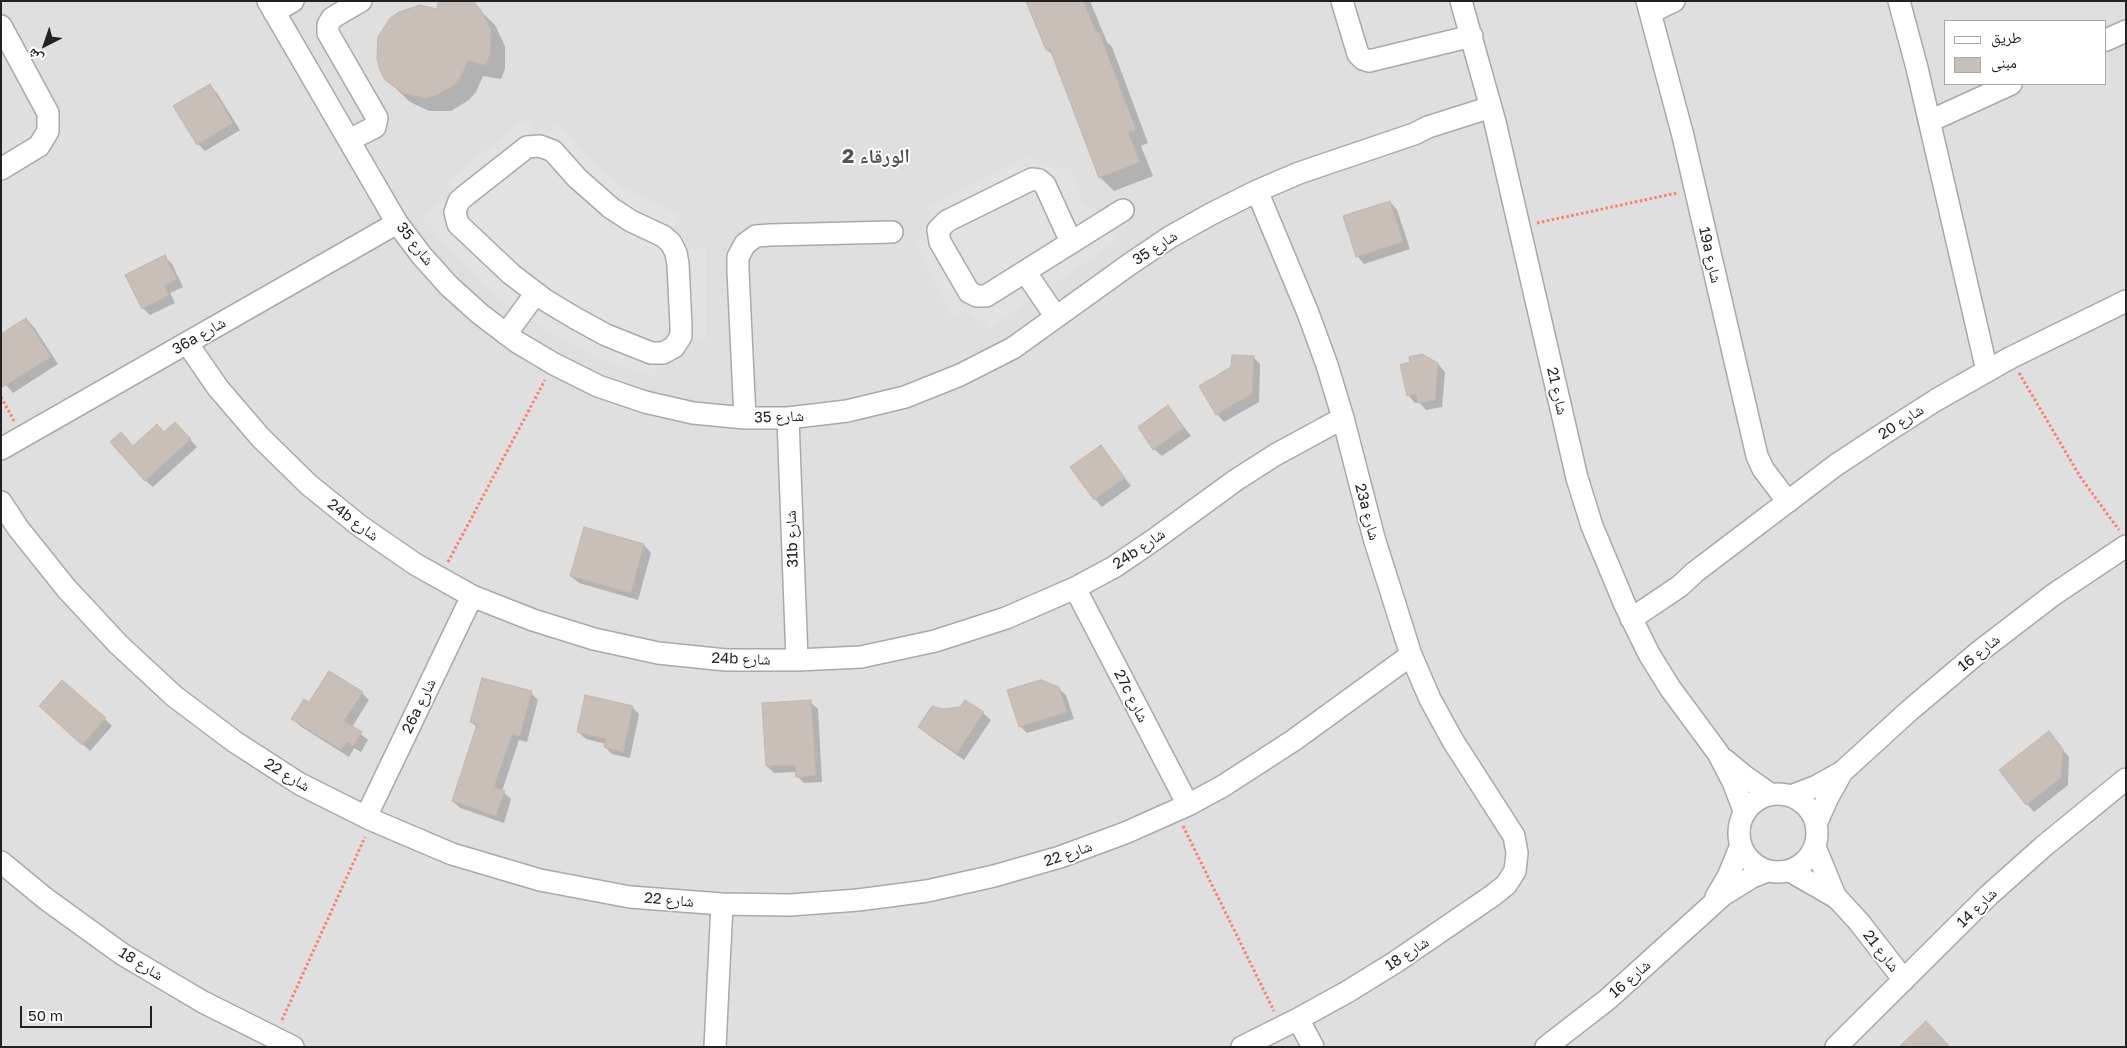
<!DOCTYPE html>
<html>
<head>
<meta charset="utf-8">
<style>
  body { margin:0 }
  #map { position:relative; width:2127px; height:1048px; overflow:hidden; background:#f2efe9; font-family:"Golos Text","Noto Naskh Arabic",sans-serif }
  canvas { display:block }
  .frame { position:absolute; inset:0; border:2px solid #222; pointer-events:none }
  .legend { position:absolute; left:1944px; top:20px; width:162px; height:65px; box-sizing:border-box; background:#fff; border:1px solid #a7a7a7; margin:0; padding:6px 9px; list-style:none; font-size:15px; color:#222 }
  .legend li { display:flex; align-items:center; gap:10px; height:25px }
  .legend b { width:25px; border:1px solid #a7a7a7 }
  .north { position:absolute; left:20px; top:20px; width:50px; height:50px; -webkit-text-stroke:4px #fff; paint-order:stroke; rotate:221deg; font-size:14px; font-weight:700; line-height:20px; text-align:center; color:#222 }
  .north::after { content:''; display:block; margin:auto; width:18px; height:22px; background:#222; clip-path:polygon(50% 0,100% 100%,50% 72%,0 100%) }
  .scale { position:absolute; left:20px; top:1006px; width:132px; height:22px; box-sizing:border-box; border:2px solid #222; border-top:0; padding-left:6px; font-size:15px; line-height:18px; white-space:nowrap; color:#222; -webkit-text-stroke:4px #fff; paint-order:stroke }
</style>
</head>
<body>
<div id="map">
<canvas width="2127" height="1048"></canvas>
<div class="frame"></div>
<ul class="legend">
<li><b style="height:6px;background:#fff"></b>طريق</li>
<li><b style="height:14px;background:#c7bfb8"></b>مبنى</li>
</ul>
<div class="north">ش</div>
<div class="scale">50 m</div>
</div>
<script>
const ctx = document.querySelector('canvas').getContext('2d');
ctx.lineJoin = 'round';
function paint(path, color) { ctx.fillStyle = color; ctx.fill(path, 'evenodd'); }
const poly = rows => new Path2D(rows.map(r => 'M' + r).join(''));
function stroke(path, color, width, dash) { ctx.strokeStyle = color; ctx.lineWidth = width; ctx.lineCap = dash ? 'butt' : 'round'; ctx.setLineDash(dash || []); ctx.stroke(path); }
function label(font, color, halo, rows, align = 'center') {
  ctx.font = font + ' "Golos Text","Noto Naskh Arabic",sans-serif'; ctx.lineWidth = 4; ctx.setLineDash([]); ctx.textBaseline = 'middle'; ctx.strokeStyle = halo; ctx.fillStyle = color; for (const [text, x, y, turn = 0] of rows) {
    ctx.save(); ctx.translate(x, y); ctx.rotate((+turn || 0) * Math.PI / 180); ctx.textAlign = isNaN(turn) ? turn : align; if (halo) ctx.strokeText(text, 0, 0); ctx.fillText(text, 0, 0); ctx.restore();
  }
}
paint(poly([
  [1,1,2126,1,2126,1047,1,1047],
  [1946,21,2106,21,2106,84,1946,84]
]), '#e0dfdf');
paint(poly([
  [525,119,534,130,541,128,548,132,558,123,597,165,623,188,680,216,673,232,683,236,690,249,706,248,706,340,690,341,682,356,666,364,658,364,655,376,599,359,547,332,484,286,422,218,455,191,445,183],
  [1031,155,1038,167,1044,162,1055,170,1071,167,1083,205,1100,215,1117,240,988,330,983,319,976,323,966,310,951,317,915,242,926,234,924,226,933,221,927,208]
]), '#e2e2e2');
paint(poly([
  [1027,1,1090,1,1107,42,1112,47,1148,143,1141,146,1153,176,1114,191,1100,177,1054,56,1047,50],
  [471,2,495,25,505,46,505,69,501,79,483,76,476,92,469,100,451,111,429,111,410,102,386,79,391,19,409,8,420,7,438,10],
  [209,86,217,93,240,130,205,151,198,144],
  [1390,202,1397,210,1410,249,1364,264,1357,256],
  [164,256,172,264,183,287,170,293,175,303,150,315,143,308],
  [26,319,34,327,58,364,13,393,1,379],
  [1253,357,1260,364,1259,402,1224,422,1217,414,1201,386],
  [1438,364,1445,372,1442,407,1426,410,1419,402,1415,403,1408,395],
  [1168,407,1191,436,1162,456,1154,449],
  [182,431,197,447,153,487,145,480,134,447,164,433],
  [1101,447,1131,486,1102,507,1095,499],
  [584,529,644,545,651,553,638,600,579,583,571,576],
  [1058,688,1066,695,1074,719,1027,733,1020,726],
  [362,693,369,700,352,727,368,740,361,752,354,748,349,757,300,726,293,719,310,704],
  [531,693,538,700,527,742,519,740,502,791,511,799,504,823,460,808,453,801,477,727,471,722],
  [810,702,818,709,822,782,804,783,797,776,797,772,774,773,767,766],
  [632,707,639,714,630,758,612,754,605,747,606,744,586,739,578,732],
  [961,708,983,713,991,720,964,760,927,734,920,727,941,711],
  [48,713,105,719,112,726,90,751],
  [2049,733,2069,757,2068,785,2034,812,2027,804]
]), '#0003');
const building = poly([
  [438,1,473,1,480,9,491,30,490,54,486,65,468,61,461,76,454,85,435,96,424,98,403,93,385,80,380,70,377,59,378,37,390,18,399,12,420,5,437,9,438,1],
  [1026,1,1083,1,1096,32,1099,32,1136,130,1128,132,1140,162,1099,178,1050,49,1046,50,1026,1],
  [210,84,233,123,197,145,173,106,210,84],
  [1390,201,1403,242,1356,257,1343,216,1390,201],
  [165,255,177,279,164,286,169,295,142,309,125,275,165,255],
  [26,318,51,357,1,388,1,334,26,318],
  [1422,354,1438,363,1435,400,1418,403,1416,394,1407,396,1400,365,1410,362,1409,357,1422,354],
  [1232,355,1254,356,1252,394,1216,415,1199,386,1231,367,1232,355],
  [1168,405,1184,428,1153,450,1138,427,1168,405],
  [175,422,191,439,145,481,110,442,121,432,133,446,157,424,164,432,175,422],
  [1101,445,1125,478,1094,500,1070,467,1101,445],
  [584,527,644,544,631,593,570,576,584,527],
  [329,671,363,692,344,721,362,732,353,746,347,742,341,750,291,719,304,699,309,702,329,671],
  [482,678,532,691,520,736,512,734,494,787,505,791,496,816,452,801,477,724,470,722,482,678],
  [62,680,106,718,82,745,39,706,62,680],
  [1041,680,1059,687,1067,712,1019,727,1007,690,1041,680],
  [585,695,633,706,623,752,604,747,606,739,577,732,585,695],
  [811,700,816,775,796,777,795,765,766,766,762,703,811,700],
  [965,700,984,712,957,753,918,727,932,706,942,709,960,707,965,700],
  [2049,731,2063,749,2061,778,2026,805,1999,770,2049,731],
  [1926,1021,1950,1047,1899,1047,1926,1021]
]);
paint(building, '#c7bfb8');
stroke(building, '#c4b6ab', 1);
const minor = poly([
  [268,1,397,223,422,256,449,286,480,314,517,342,554,364,598,386,645,402,693,413,745,418,788,418,847,411,905,397,960,375,1013,348,1130,264,1170,237,1211,214,1257,191,1299,173,1414,134,1428,127,1491,107],
  [1342,1,1358,54,1363,59,1369,61,1472,36],
  [1461,1,1495,122,1577,478,1592,526,1625,605,1649,654,1670,688,1718,753,1733,782,1745,813],
  [1647,1,1683,136,1757,456,1763,469,1788,502],
  [1899,1,1917,68,1987,371],
  [274,12,293,1],
  [1651,12,1674,1],
  [1,26,48,113,48,131,39,146,1,169],
  [2106,40,2126,31],
  [1930,121,2011,84],
  [349,140,375,127,377,118,328,33,328,25,332,18,361,1],
  [540,146,553,151,577,178,611,208,631,221,663,236,671,243,676,253,678,264,681,326,681,336,674,347,663,353,651,353,606,335,575,318,545,300,511,274,458,224,455,212,459,201,466,195,527,147,540,146],
  [1071,242,1045,185,1039,180,1032,179,947,221,938,230,940,242,969,292,977,296,986,296,1123,210],
  [1026,273,1056,317],
  [506,334,536,293],
  [187,343,218,388,261,438,309,485,360,526,415,564,472,596,533,620,594,639,658,653,726,660,797,660,861,657,935,641,1006,618,1075,588,1114,567,1155,539,1236,480,1275,455,1343,418],
  [745,418,738,271,738,257,745,244,756,236,770,235,892,232],
  [788,418,797,660],
  [1,449,397,223],
  [1,502,18,528,66,588,118,644,174,696,235,742,300,784,372,820,452,854,540,880,630,897,722,904,790,905,858,900,927,891,994,876,1060,857,1125,833,1188,805,1223,786,1294,740,1411,655],
  [1075,588,1188,805],
  [1631,619,1680,586,1695,572,1836,465,1886,432,1936,400,2010,358,2126,301],
  [1725,760,1743,775,1770,794],
  '1739 833a39 39 0 1 1 78 0a39 39 0 1 1-78 0Z',
  [1791,796,1817,786,1842,772,1910,710,1980,651,2053,595,2126,546],
  [366,817,472,596],
  [1816,824,1828,797,1842,772],
  [1815,847,1836,898],
  [1,862,46,899,122,954,203,1002,293,1047],
  [1790,871,1837,898,1859,922,1904,980],
  [1716,897,1728,877,1741,845],
  [1298,1019,1313,1047],
  [715,1047,722,904],
  [1242,1047,1298,1019,1347,992,1394,963,1492,896,1506,885,1515,871,1517,853,1514,836,1453,741,1430,699,1411,655,1374,538,1343,418,1327,365,1308,313,1257,191],
  [1546,1047,1608,999,1723,895,1752,877,1767,871],
  [1836,1047,1989,895,2044,846,2126,779]
]);
stroke(minor, '#a9a9a9', 24);
stroke(poly([
  [1537,223,1677,193],
  [2019,373,2081,478,2119,530],
  [1,397,14,421],
  [448,562,545,380],
  [1183,826,1274,1011],
  [282,1020,365,837]
]), '#fa8072', 3, [2.5, 2.5]);
stroke(minor, '#fff', 21);
label('15px', '#222', '#fff', [
  ["شارع 35",415,244,52],
  ["شارع 35",1155,248,-33],
  ["19a شارع",1710,255,77],
  ["36a شارع",199,336,-30],
  ["شارع 21",1557,391,77],
  ["شارع 35",779,417,-2],
  ["شارع 20",1901,422,-33],
  ["23a شارع",1367,512,75],
  ["24b شارع",353,520,37],
  ["31b شارع",792,539,-92],
  ["24b شارع",1139,549,-34],
  ["شارع 16",1979,653,-39],
  ["24b شارع",741,659,2],
  ["27c شارع",1131,696,63],
  ["26a شارع",419,706,-64],
  ["شارع 22",287,775,31],
  ["شارع 22",1068,854,-19],
  ["شارع 22",669,900,5],
  ["شارع 14",1977,908,-44],
  ["شارع 21",1881,951,52],
  ["شارع 18",1407,954,-33],
  ["شارع 18",141,964,32],
  ["شارع 16",1630,979,-41]
]);
label('bold 20px', '#555', '#fff', [
  ["الورقاء 2",876,157]
]);
</script>
</body>
</html>
